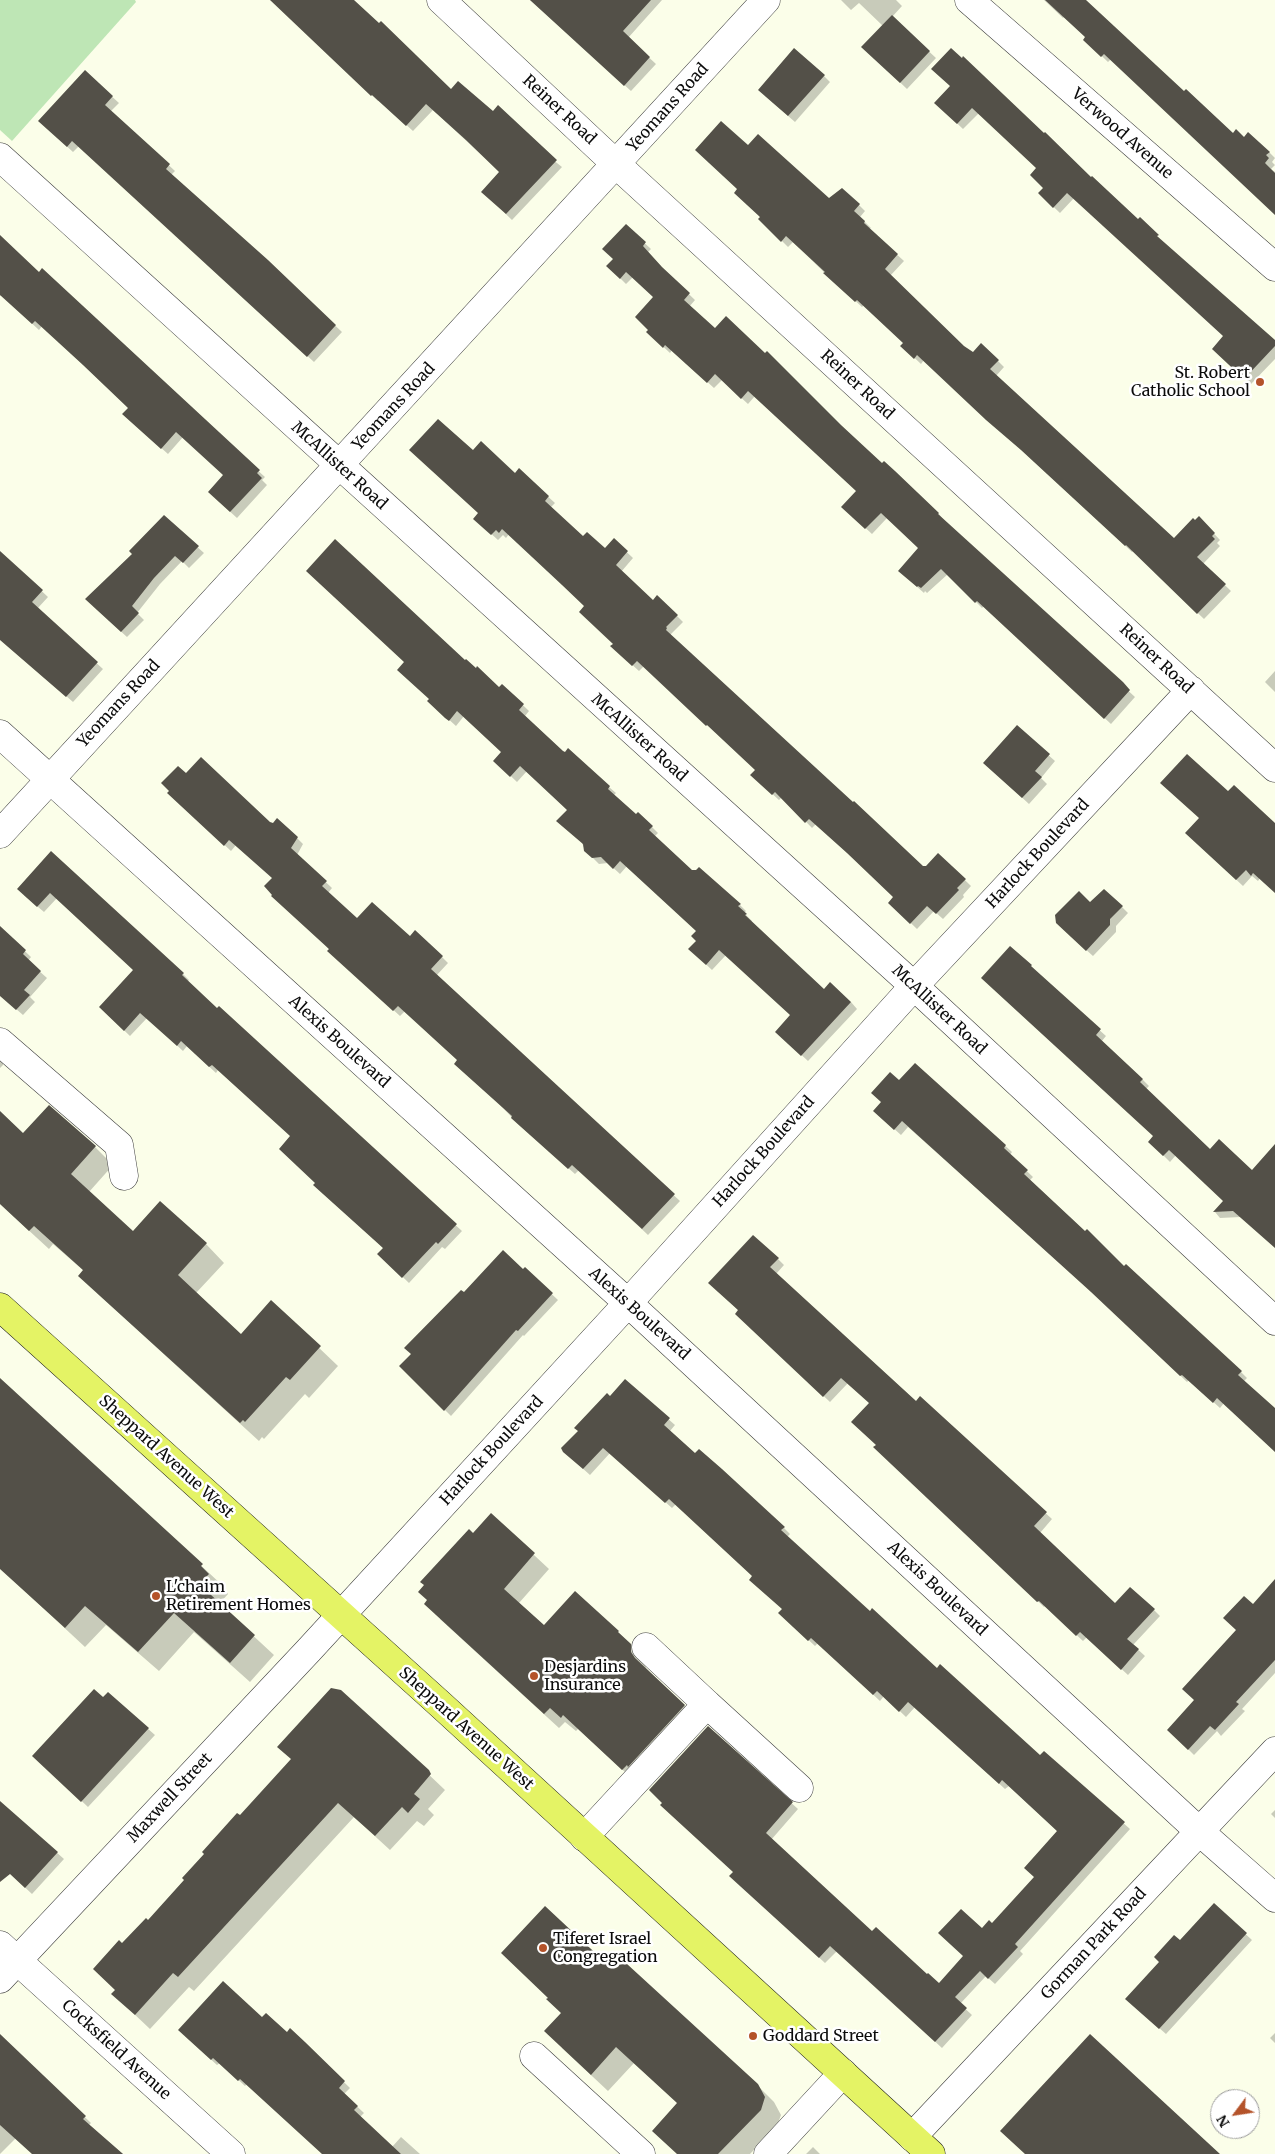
<!DOCTYPE html>
<html>
<head>
<meta charset="utf-8">
<style>
  body { margin:0 }
  #map { position:relative; width:1275px; height:2154px; overflow:hidden; background:#fbfee9; font-family:Merriweather,serif }
  canvas { display:block }
  .north { position:absolute; left:1210px; top:2089px; width:50px; height:50px; box-sizing:border-box; background:#fff; border:1px solid #9d9d9d; border-radius:50%; rotate:239deg; font-size:14px; font-weight:700; line-height:20px; text-align:center; color:#0b0b0b }
  .north::after { content:''; display:block; margin:auto; width:18px; height:22px; background:#b4532a; clip-path:polygon(50% 0,100% 100%,50% 72%,0 100%) }
</style>
</head>
<body>
<div id="map">
<canvas width="1275" height="2154"></canvas>
<div class="north">N</div>
</div>
<script>
const ctx = document.querySelector('canvas').getContext('2d');
ctx.lineJoin = 'round';
function paint(path, color) { ctx.fillStyle = color; ctx.fill(path, 'evenodd'); }
const poly = rows => new Path2D(rows.map(r => 'M' + r).join(''));
function stroke(path, color, width, dash) { ctx.strokeStyle = color; ctx.lineWidth = width; ctx.lineCap = dash ? 'butt' : 'round'; ctx.setLineDash(dash || []); ctx.stroke(path); }
function label(font, color, halo, rows, align = 'center') {
  ctx.font = font + ' Merriweather,serif'; ctx.lineWidth = 5; ctx.setLineDash([]); ctx.textBaseline = 'middle'; ctx.strokeStyle = halo; ctx.fillStyle = color; for (const [text, x, y, turn = 0] of rows) {
    ctx.save(); ctx.translate(x, y); ctx.rotate((+turn || 0) * Math.PI / 180); ctx.textAlign = isNaN(turn) ? turn : align; if (halo) ctx.strokeText(text, 0, 0); ctx.fillText(text, 0, 0); ctx.restore();
  }
}
paint(poly([
  [0,0,135,0,136,2,12,141,0,130]
]), '#bee6b5');
paint(poly([
  [275,0,352,0,451,91,493,112,562,167,512,220,483,192,501,173,433,110,413,131,379,100,378,101,274,2],
  [530,0,662,0,628,38,656,64,631,91],
  [841,0,896,0,902,6,892,17,936,58,907,89,863,47,883,26,859,3,851,10],
  [1044,0,1084,0,1184,93,1233,134,1269,152,1275,158,1272,162,1275,165,1271,169,1275,172,1275,214,1111,59,1108,62,1085,40,1087,38,1064,17,1063,18],
  [85,72,119,103,111,111,175,171,171,175,267,261,342,332,314,362,79,146,73,152,46,127],
  [824,76,830,82,795,122,765,96],
  [951,87,1138,221,1140,219,1163,243,1232,305,1234,304,1275,343,1275,359,1251,384,1219,355,1225,336,1074,198,1060,213,1039,193,1044,188,1038,168,979,113,963,129,942,109],
  [748,147,829,200,842,189,859,205,865,211,860,217,871,228,869,229,904,261,890,276,964,347,973,353,998,361,1004,367,996,376,1174,539,1205,524,1220,540,1217,543,1220,546,1203,564,1231,591,1204,619,1133,551,1132,552,924,360,921,364,902,346,905,343,864,305,862,307,831,279,793,242,788,247,766,225,739,189],
  [626,226,651,249,648,252,665,271,695,300,689,307,715,330,840,426,938,513,944,520,1135,697,1111,724,984,606,982,608,948,574,927,593,925,591,924,593,906,577,920,548,887,518,872,534,843,507,858,491,755,396,748,404,722,380,714,388,672,350,670,353,654,338,649,330,655,297,633,277,626,284,614,272,614,259],
  [0,237,265,477,262,480,267,485,237,518,215,498,225,475,183,437,168,454,130,420,129,408,42,326,39,330,1,295,0,296],
  [473,452,515,474,519,470,555,503,550,508,583,538,605,550,614,540,633,558,621,572,653,602,658,597,683,622,671,634,671,637,923,867,926,867,938,854,971,886,963,895,964,897,943,919,934,911,917,929,890,903,895,897,816,824,812,828,782,797,779,800,758,781,756,770,644,666,639,671,618,652,614,644,585,606,509,534,506,538,503,535,498,540,475,519,480,514],
  [164,517,204,553,189,568,182,561,160,584,137,613,144,620,127,637,93,606],
  [0,552,48,597,37,609,103,669,73,702,0,638],
  [465,662,500,689,503,686,529,711,525,716,565,753,568,749,609,787,616,793,613,796,636,816,638,814,652,827,658,833,654,837,692,871,740,905,746,911,744,913,752,921,751,922,824,991,851,1002,857,1009,808,1061,783,1038,792,1016,726,955,712,970,696,955,697,931,627,866,620,874,608,863,599,864,585,850,568,810,527,771,517,782,495,761,503,752,464,716,456,726,435,707],
  [1275,671,1275,692,1265,682],
  [1017,727,1055,761,1041,778,1047,784,1029,804,991,769],
  [186,775,297,838,303,844,297,855,332,888,328,893,357,920,410,938,442,957,448,963,436,976,680,1201,648,1235,579,1170,575,1174,518,1124,459,1061,405,1011,400,1016,335,957,273,878,236,845,231,851,175,799],
  [1275,834,1275,891,1260,878,1258,881,1252,876,1243,886,1193,839],
  [51,852,183,974,189,980,187,982,217,1009,219,1008,462,1231,445,1249,442,1247,409,1283,379,1254,384,1249,317,1183,291,1136,218,1070,216,1073,187,1046,183,1051,147,1018,130,1036,106,1013,135,970,57,898,44,912,24,895],
  [1090,904,1122,907,1128,913,1116,926,1116,932,1093,956,1063,929],
  [8,935,31,957,28,961,47,978,30,997,35,1002,23,1015,0,995,0,943],
  [1036,973,1106,1036,1101,1042,1143,1080,1149,1086,1146,1089,1211,1150,1252,1172,1275,1167,1275,1247,1241,1217,1220,1218,1215,1212,1225,1201,1176,1155,1170,1162,1150,1142,1155,1136],
  [0,1056,3,1059,3,1065,0,1068],
  [899,1082,950,1095,1012,1152,1010,1155,1033,1177,1030,1180,1124,1268,1241,1372,1247,1378,1244,1381,1275,1410,1275,1450,1224,1403,1220,1408,1189,1380,1187,1382,1099,1298,908,1127,901,1135,881,1117],
  [0,1113,23,1134,95,1147,113,1165,89,1192,133,1233,206,1244,224,1263,196,1293,241,1335,271,1302,338,1366,309,1398,305,1394,264,1439,262,1437,259,1441,98,1294,84,1271,53,1244,49,1249,0,1204],
  [778,1259,784,1265,776,1274,917,1402,920,1398,1052,1519,1040,1533,1115,1605,1154,1610,1160,1616,1133,1645,1145,1656,1128,1675,1087,1637,1083,1641,1045,1606,1044,1607,875,1447,877,1445,870,1403,848,1383,830,1402,743,1320,739,1311,716,1289],
  [525,1269,558,1300,524,1336,523,1335,451,1416,401,1366,464,1294],
  [625,1381,675,1425,670,1431,695,1455,784,1528,790,1534,787,1537,870,1613,1040,1757,1044,1752,1130,1829,1020,1951,1023,1954,995,1984,986,1976,960,2004,972,2015,942,2048,837,1951,825,1963,737,1882,708,1728,798,1809,771,1840,872,1933,939,1984,964,1956,982,1930,992,1925,1035,1877,1058,1832,1009,1786,1005,1789,915,1707,906,1717,884,1696,880,1701,818,1643,815,1646,786,1619,783,1610,754,1576,676,1504,672,1508,610,1453,590,1475,571,1458,610,1397],
  [4,1383,222,1585,221,1586,228,1594,219,1604,274,1655,250,1682,194,1632,159,1671,106,1625,85,1647,0,1568,0,1388],
  [491,1515,549,1569,519,1603,544,1626,575,1593,633,1646,645,1660,646,1668,699,1720,638,1784,578,1729,576,1731,565,1722,559,1728,440,1619,473,1534],
  [1275,1581,1275,1673,1242,1709,1245,1711,1221,1736,1217,1731,1194,1755,1175,1736,1253,1605],
  [340,1690,445,1790,428,1809,434,1815,424,1826,417,1821,390,1850,354,1817,194,1991,189,1987,150,2029,113,1994,116,1990,123,1945,148,1921,292,1760],
  [108,1694,155,1735,88,1807,34,1756],
  [0,1802,64,1859,32,1894,0,1864],
  [1275,1810,1275,1818,1271,1814],
  [1214,1905,1252,1940,1166,2034,1133,2005,1180,1942],
  [606,1965,757,2085,774,2102,781,2115,777,2126,750,2154,678,2154,678,2103,634,2063,608,2091,562,2048],
  [262,2019,304,2043,350,2088,344,2094,364,2113,360,2117,392,2147,401,2137,420,2154,323,2154,247,2084,245,2086,220,2063,217,2065,185,2036],
  [1275,2033,1275,2043,1270,2038],
  [6,2042,91,2123,89,2125,123,2154,33,2154,16,2138,0,2154,0,2049],
  [813,2147,820,2154,806,2154]
]), '#0003');
paint(poly([
  [270,0,354,0,379,23,381,21,451,89,458,81,493,111,498,105,557,160,506,214,481,192,499,172,466,140,426,104,406,126,372,95,371,96],
  [530,0,651,0,623,31,650,57,624,86],
  [1045,0,1086,0,1184,91,1186,89,1233,133,1236,129,1244,137,1248,132,1270,152,1266,155,1269,158,1265,163,1275,173,1275,215,1104,54,1101,57,1083,40,1085,37],
  [892,15,930,51,900,83,861,47],
  [794,48,825,75,788,116,758,90],
  [951,48,962,58,963,56,1044,133,1045,132,1091,177,1092,176,1138,219,1140,217,1159,235,1157,236,1275,340,1275,346,1244,379,1212,349,1223,336,1067,193,1053,208,1038,193,1043,188,1030,175,1036,168,972,108,957,124,934,103,950,86,931,69],
  [85,70,113,96,105,105,170,164,166,169,268,260,336,325,307,357,72,141,67,147,38,121],
  [721,121,748,145,758,134,829,198,842,188,860,204,854,211,865,221,864,223,898,254,885,269,964,346,973,352,981,343,999,360,990,369,1174,538,1193,518,1195,520,1199,516,1215,533,1212,536,1215,539,1197,557,1226,584,1197,614,1126,545,1125,546,1021,450,986,420,917,355,914,359,900,346,903,343,857,300,855,302,823,273,825,272,786,236,781,242,758,219,760,217,734,193,737,189,695,150],
  [626,224,646,242,643,246,662,267,690,293,684,300,715,328,726,316,765,353,767,351,841,425,882,463,884,461,895,471,939,513,938,514,1123,682,1130,690,1104,719,977,601,975,603,941,569,921,588,918,586,917,587,898,571,918,548,881,513,865,529,841,507,856,491,748,391,741,399,715,374,707,383,665,345,663,348,646,332,648,330,635,317,653,297,626,272,620,279,606,266,613,259,602,249],
  [0,235,39,272,42,268,260,470,257,473,262,478,230,512,208,492,223,475,176,432,161,449,122,414,128,408,83,365,35,321,32,324,0,295],
  [438,419,473,450,481,441,515,473,519,468,549,496,545,501,583,536,587,532,605,548,614,538,628,551,616,565,653,600,657,595,678,615,666,627,667,628,666,630,853,802,854,801,923,866,926,866,938,853,966,879,957,888,959,890,936,914,927,906,910,924,888,903,893,897,847,853,809,819,805,823,775,792,772,795,750,775,755,770,707,725,706,726,637,661,632,666,610,646,613,644,579,612,584,606,562,585,502,529,499,533,496,530,491,535,473,519,478,513,409,450],
  [164,515,199,546,183,563,175,556,154,578,132,606,139,613,121,632,85,599,132,554,129,551],
  [335,539,465,660,466,659,476,668,477,666,499,687,502,684,524,704,519,710,563,751,565,752,568,748,610,786,608,789,636,814,638,812,653,826,649,830,692,870,696,870,699,867,741,904,738,906,747,914,745,915,824,989,830,982,851,1002,801,1056,775,1032,790,1015,719,950,706,965,688,949,696,941,691,936,696,931,620,861,613,869,601,857,592,858,584,851,583,844,556,821,567,810,520,766,510,777,493,761,501,752,457,711,449,721,445,718,427,701,429,699,397,670,404,662,306,571],
  [0,551,43,590,32,602,98,662,66,697,0,640],
  [1017,725,1050,754,1035,771,1042,777,1022,798,983,763],
  [1187,754,1228,791,1234,785,1275,823,1275,893,1253,873,1251,876,1246,870,1236,880,1185,833,1199,818,1160,783],
  [201,757,270,822,273,823,277,818,298,837,291,848,327,881,322,886,357,918,372,902,410,936,415,930,443,956,431,969,675,1194,642,1229,572,1165,568,1169,511,1118,512,1116,454,1064,457,1060,398,1006,393,1011,327,951,329,949,271,896,272,895,264,886,272,878,229,840,224,846,167,793,169,791,161,783,178,766,186,773],
  [51,851,184,973,182,975,217,1008,219,1006,457,1224,438,1244,436,1242,402,1278,377,1254,383,1248,313,1185,315,1183,279,1149,290,1136,212,1065,209,1067,181,1041,177,1046,140,1013,124,1031,99,1007,133,970,50,893,37,907,17,889],
  [1104,889,1123,906,1110,919,1110,925,1086,951,1056,923,1055,915,1079,891,1090,902],
  [0,926,26,950,23,954,41,971,24,990,30,995,16,1010,0,996],
  [1010,946,1032,965,1031,966,1101,1029,1096,1035,1143,1079,1140,1082,1210,1149,1219,1139,1252,1170,1275,1144,1275,1248,1233,1211,1213,1212,1223,1201,1169,1150,1163,1156,1148,1142,1153,1136,981,978],
  [915,1063,1006,1145,1004,1148,1028,1170,1024,1174,1085,1231,1087,1229,1124,1266,1126,1264,1242,1371,1238,1375,1275,1408,1275,1452,1217,1398,1213,1403,1182,1375,1180,1376,1091,1292,902,1121,894,1130,873,1111,881,1102,871,1093,890,1072,899,1080],
  [49,1105,96,1146,71,1174,133,1231,160,1201,207,1243,178,1275,241,1334,271,1300,321,1346,290,1380,286,1377,245,1422,243,1420,240,1423,78,1276,83,1270,34,1226,29,1231,0,1204,0,1111,23,1133],
  [753,1235,779,1258,770,1267,916,1401,920,1396,1047,1512,1034,1526,1115,1603,1130,1587,1155,1609,1127,1639,1139,1649,1121,1670,1080,1632,1076,1636,1039,1601,1037,1602,873,1447,876,1445,851,1422,869,1403,841,1378,823,1397,735,1314,738,1310,708,1283],
  [503,1250,523,1269,525,1267,553,1293,518,1331,516,1330,444,1411,399,1366,411,1354,404,1348,461,1290,464,1292],
  [0,1378,203,1564,201,1566,209,1574,199,1584,255,1635,230,1663,174,1613,138,1652,85,1606,65,1628,0,1569],
  [625,1379,670,1418,664,1425,695,1453,699,1449,722,1469,785,1527,781,1530,870,1611,872,1608,937,1668,940,1664,1040,1755,1044,1751,1125,1822,1015,1944,1018,1947,988,1979,980,1971,955,1997,967,2008,935,2042,830,1946,819,1958,729,1876,733,1872,660,1805,662,1803,649,1790,708,1726,793,1802,766,1833,872,1931,876,1927,927,1974,928,1973,939,1983,963,1956,938,1933,961,1909,982,1928,989,1920,992,1923,1034,1877,1024,1868,1057,1831,1002,1780,999,1784,908,1702,899,1712,877,1691,873,1695,811,1638,808,1641,778,1613,782,1609,749,1580,752,1576,669,1499,665,1503,603,1448,583,1469,563,1452,561,1448,578,1431,574,1428,607,1393,610,1396],
  [491,1513,535,1553,504,1589,544,1625,575,1591,619,1631,618,1632,631,1644,631,1652,635,1658,685,1705,628,1767,627,1765,622,1770,563,1715,561,1718,550,1708,544,1714,424,1604,427,1600,418,1592,424,1585,420,1582,469,1529,473,1533],
  [1275,1579,1275,1660,1236,1702,1239,1704,1215,1730,1210,1726,1188,1750,1167,1730,1194,1700,1182,1689,1236,1630,1223,1618,1244,1596,1253,1604],
  [331,1688,341,1690,429,1770,431,1774,414,1794,420,1799,408,1813,402,1807,375,1836,338,1803,178,1977,173,1973,135,2015,111,1994,115,1990,93,1969,119,1940,122,1943,146,1918,148,1920,184,1880,182,1878,204,1854,202,1852,237,1813,240,1815,291,1759,277,1747],
  [94,1689,103,1697,108,1692,149,1728,81,1802,32,1756],
  [0,1801,58,1852,25,1888,10,1874,0,1882],
  [1214,1903,1247,1933,1159,2029,1125,1999,1159,1962,1154,1957,1174,1935,1180,1940],
  [545,1906,606,1963,615,1953,758,2084,765,2097,761,2110,718,2154,677,2154,652,2131,677,2103,616,2047,591,2075,544,2031,561,2013,546,1999,548,1998,501,1953],
  [223,1981,262,2017,266,2013,287,2032,290,2028,305,2042,345,2081,339,2088,358,2106,354,2110,401,2154,322,2154,240,2079,238,2081,213,2058,211,2060,178,2030],
  [0,2034,86,2116,83,2119,123,2154,32,2154,0,2125],
  [1090,2034,1220,2154,1025,2154,1000,2131]
]), '#535048');
const minor = poly([
  [441,0,616,164,1275,768],
  [969,0,1275,267],
  [0,157,914,986,1275,1321],
  [0,734,628,1303,1200,1832,1275,1898],
  [0,834,766,0],
  [0,1042,119,1145,124,1176],
  [646,1647,707,1704],
  [584,1837,707,1704,799,1788],
  [0,1945,231,2154],
  [0,1979,309,1650,628,1303,914,986,1191,690],
  [534,2056,641,2154],
  [912,2137,1275,1751],
  [768,2154,843,2073]
]);
const major = poly([
  [0,1307,441,1705,931,2154]
]);
stroke(minor, '#3e3e3e', 29);
stroke(major, '#1c1c1c', 29);
stroke(minor, '#fff', 28);
stroke(major, '#e4f365', 28);
for (const [x, y, r, color] of [
  [1260,382,5,"#b4532a"],
  [156,1596,5,"#b4532a"],
  [534,1676,5,"#b4532a"],
  [543,1948,5,"#b4532a"],
  [753,2036,5,"#b4532a"]
]) { const dot = new Path2D(); dot.arc(x, y, r, 0, 2 * Math.PI); ctx.fillStyle = color; ctx.fill(dot); stroke(dot, '#fff', 2); }
label('16px', '#0b0b0b', '#fff', [
  ["Yeomans Road",668,108,-48],
  ["Reiner Road",559,110,43],
  ["Verwood Avenue",1122,134,41],
  ["Reiner Road",857,385,43],
  ["Yeomans Road",394,407,-47],
  ["McAllister Road",339,466,42],
  ["Reiner Road",1156,659,43],
  ["Yeomans Road",119,704,-47],
  ["McAllister Road",639,738,42],
  ["Harlock Boulevard",1038,854,-47],
  ["McAllister Road",939,1010,43],
  ["Alexis Boulevard",339,1042,42],
  ["Harlock Boulevard",764,1152,-48],
  ["Alexis Boulevard",639,1314,42],
  ["Harlock Boulevard",492,1451,-47],
  ["Sheppard Avenue West",166,1457,42],
  ["Alexis Boulevard",937,1589,43],
  ["Sheppard Avenue West",466,1729,42],
  ["Maxwell Street",170,1798,-47],
  ["Gorman Park Road",1094,1944,-47],
  ["Cocksfield Avenue",116,2050,42]
]);
label('16px', '#0b0b0b', '#fff', [
  ["St. Robert",1250,373,"right"],
  ["Catholic School",1250,391,"right"],
  ["L'chaim",166,1587],
  ["Retirement Homes",166,1605],
  ["Desjardins",544,1667],
  ["Insurance",544,1685],
  ["Tiferet Israel",553,1939],
  ["Congregation",553,1957],
  ["Goddard Street",763,2036]
], 'left');
</script>
</body>
</html>
